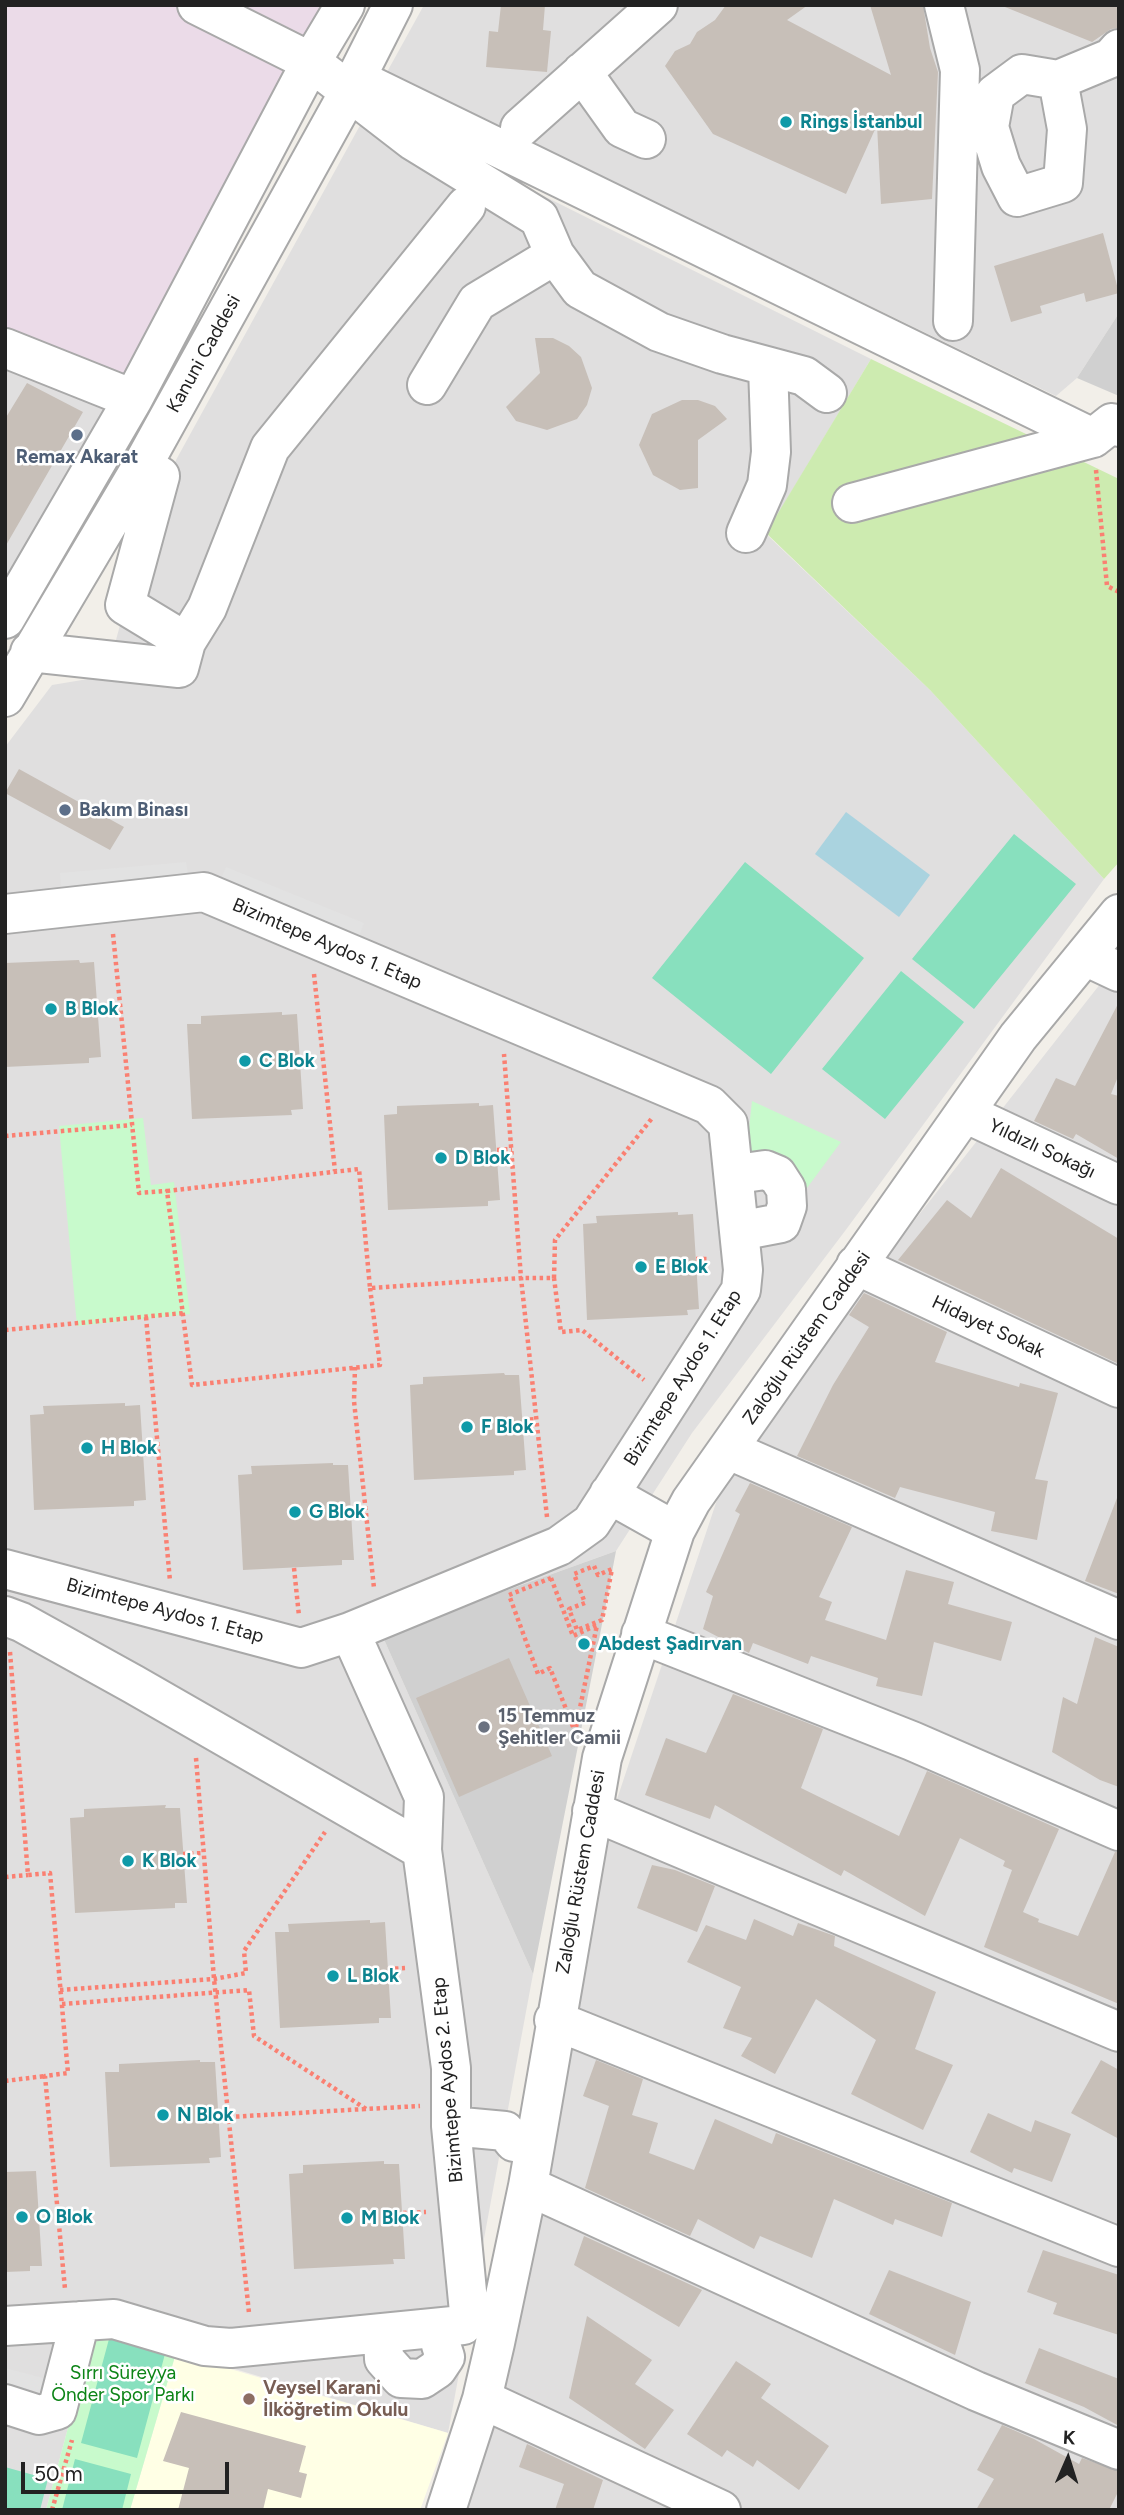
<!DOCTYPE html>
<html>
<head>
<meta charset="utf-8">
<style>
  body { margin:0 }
  #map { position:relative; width:1124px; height:2515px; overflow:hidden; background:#f2efe9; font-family:Figtree,sans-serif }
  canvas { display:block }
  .frame { position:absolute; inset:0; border:7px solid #222; pointer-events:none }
  .north { position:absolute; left:1033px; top:2424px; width:70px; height:70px; -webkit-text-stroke:5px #fff; paint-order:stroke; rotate:3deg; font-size:19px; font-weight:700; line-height:28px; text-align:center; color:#222 }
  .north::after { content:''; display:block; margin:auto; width:24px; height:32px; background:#222; clip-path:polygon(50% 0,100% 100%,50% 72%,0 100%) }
  .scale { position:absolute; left:21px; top:2462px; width:208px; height:32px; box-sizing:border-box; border:4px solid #222; border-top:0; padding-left:9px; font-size:21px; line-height:24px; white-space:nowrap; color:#222; -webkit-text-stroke:5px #fff; paint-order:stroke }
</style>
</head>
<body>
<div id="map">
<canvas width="1124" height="2515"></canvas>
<div class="frame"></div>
<div class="north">K</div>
<div class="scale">50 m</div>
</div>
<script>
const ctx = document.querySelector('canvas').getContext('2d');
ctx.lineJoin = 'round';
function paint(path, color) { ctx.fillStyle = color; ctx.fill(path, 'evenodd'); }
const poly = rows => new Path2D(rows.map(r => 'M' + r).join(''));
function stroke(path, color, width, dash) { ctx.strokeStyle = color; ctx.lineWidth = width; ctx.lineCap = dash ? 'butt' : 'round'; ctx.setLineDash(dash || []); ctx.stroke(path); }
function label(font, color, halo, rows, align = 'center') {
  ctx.font = font + ' Figtree,sans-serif'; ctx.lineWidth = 5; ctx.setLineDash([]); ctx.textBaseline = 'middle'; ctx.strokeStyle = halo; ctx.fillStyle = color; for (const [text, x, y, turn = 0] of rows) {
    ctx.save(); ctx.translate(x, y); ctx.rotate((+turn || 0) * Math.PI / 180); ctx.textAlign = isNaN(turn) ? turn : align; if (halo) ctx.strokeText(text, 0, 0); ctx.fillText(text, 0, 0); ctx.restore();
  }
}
paint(poly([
  [424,5,1119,5,1119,313,1077,378,1056,396,387,72],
  [369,109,871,359,766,534,930,690,1104,879,845,1231,692,1433,616,1551,382,1635,533,1974,448,2433,95,2327,46,2510,5,2510,5,747,52,685,106,676,130,589,168,493,176,460],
  [5,335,125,386,5,582],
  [1119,960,1119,2510,464,2510,600,1850,721,1488,907,1230]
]), '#e0dfdf');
paint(poly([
  [5,5,336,5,125,386,5,335]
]), '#ebdbe8');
paint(poly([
  [176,2353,448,2433,420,2510,130,2510]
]), '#ffffe5');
paint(poly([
  [1119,313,1119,396,1077,378],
  [616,1551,605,1609,533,1974,382,1635]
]), '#d0d0d0');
paint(poly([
  [871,359,1119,479,1119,862,1104,879,930,690,766,533]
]), '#cdebb0');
paint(poly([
  [752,1101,841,1142,804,1192,746,1156],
  [143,1118,151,1185,174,1182,190,1314,77,1326,59,1126],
  [95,2327,176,2353,130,2510,46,2510]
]), '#c8facc');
paint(poly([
  [1014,834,1076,884,974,1009,912,959],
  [745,862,864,958,771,1074,652,978],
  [901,971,964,1022,885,1119,822,1069],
  [109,2339,165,2354,137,2458,81,2443],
  [75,2459,131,2474,122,2510,62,2510],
  [5,2467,48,2479,40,2510,5,2510]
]), '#88e0be');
paint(poly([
  [186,862,190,886,62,898,60,873],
  [226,867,364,923,356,944,217,888],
  [5,2368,47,2379,40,2404,5,2393]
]), '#e2e2e2');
paint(poly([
  [846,812,930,875,899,917,815,854]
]), '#aad3df');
paint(poly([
  [501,5,545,5,543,30,551,31,547,72,486,67,489,31,498,32],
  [726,5,808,5,787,20,891,75,870,5,923,5,930,48,938,72,932,199,881,204,877,125,846,194,713,134,665,66,675,51,690,44,697,32,715,20],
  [1000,5,1119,5,1119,28,1111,29,1092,42],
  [1103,233,1119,293,1086,302,1084,293,1040,306,1042,313,1011,322,994,266],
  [535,338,553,338,569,346,581,357,592,388,587,405,577,419,547,430,516,421,506,407,540,373],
  [27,383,83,412,5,547,5,419],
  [682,400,698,400,715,406,727,419,698,440,698,488,680,490,653,475,639,445,652,414],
  [19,769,124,827,110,850,5,793],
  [79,960,80,963,94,962,101,1057,89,1058,89,1063,5,1067,5,963],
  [1119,1002,1119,1074,1111,1094,1119,1096,1119,1159,1076,1134,1073,1139,1034,1121,1056,1078,1075,1086],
  [282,1012,282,1015,297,1014,303,1109,291,1110,292,1115,192,1119,187,1024,201,1024,201,1016],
  [479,1103,479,1106,493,1105,500,1200,488,1201,488,1206,388,1210,384,1115,397,1114,397,1106],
  [1001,1168,1119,1239,1119,1364,898,1260,947,1200,971,1218],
  [678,1212,678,1215,693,1214,699,1309,687,1310,688,1315,587,1320,583,1224,597,1223,596,1216],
  [864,1293,947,1332,935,1362,1019,1387,1020,1383,1058,1393,1035,1479,1048,1481,1037,1540,991,1531,995,1512,900,1487,895,1498,797,1456,833,1385,869,1327,849,1315],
  [504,1373,505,1375,519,1375,526,1470,514,1471,514,1475,414,1480,410,1385,423,1384,423,1377],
  [125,1403,125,1406,140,1405,146,1500,134,1501,134,1506,34,1510,30,1415,44,1414,43,1406],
  [333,1463,333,1465,348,1465,354,1560,342,1560,342,1565,243,1570,238,1475,252,1474,251,1466],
  [750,1483,852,1527,819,1597,832,1602,825,1620,886,1640,906,1570,954,1582,948,1604,1012,1622,1001,1661,934,1642,922,1696,876,1686,878,1678,811,1656,808,1664,753,1643,749,1653,703,1629,713,1596,706,1592,740,1514,735,1511],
  [1117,1498,1119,1498,1119,1594,1085,1581],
  [1095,1637,1119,1647,1119,1787,1100,1780,1052,1752,1063,1697,1077,1704],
  [509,1658,552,1756,459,1797,416,1698],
  [733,1694,823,1729,801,1788,899,1836,927,1771,1059,1829,1023,1912,1039,1919,1038,1922,1078,1936,1115,1852,1119,1852,1119,2004,984,1947,1012,1870,1003,1866,1005,1861,960,1838,925,1916,844,1870,841,1876,715,1805,710,1819,645,1795,666,1738,706,1753],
  [166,1805,165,1808,180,1808,187,1903,175,1903,175,1908,75,1913,70,1818,84,1817,84,1809],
  [652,1865,675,1870,715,1886,697,1932,637,1908],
  [754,1919,793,1936,798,1923,835,1936,834,1946,936,1992,915,2049,953,2065,923,2130,851,2094,876,2040,816,1999,775,2074,741,2056,752,2038,723,2028,741,1987,687,1962,706,1925,746,1940],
  [370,1920,370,1923,385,1922,391,2018,379,2018,379,2023,280,2028,275,1932,289,1932,288,1924],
  [200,2060,200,2062,215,2062,221,2157,209,2158,210,2163,110,2167,105,2072,119,2072,119,2064],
  [596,2060,643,2079,632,2115,658,2123,649,2153,694,2170,715,2119,772,2144,776,2133,952,2203,942,2237,895,2219,893,2225,834,2199,812,2258,760,2236,754,2249,698,2219,690,2236,585,2188,609,2106,583,2096],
  [1101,2060,1119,2070,1119,2139,1071,2113],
  [988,2113,1031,2132,1035,2120,1071,2134,1052,2182,1014,2168,1012,2173,970,2152],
  [384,2161,384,2164,399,2164,405,2259,393,2259,394,2264,294,2269,289,2174,303,2173,303,2165],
  [36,2171,42,2266,30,2266,30,2271,5,2272,5,2172],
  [584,2236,702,2290,679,2327,574,2265],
  [1043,2250,1119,2275,1119,2335,1053,2314,1057,2303,1027,2292],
  [889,2270,971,2302,955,2355,869,2314],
  [587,2316,652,2360,635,2384,674,2410,645,2449,569,2398],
  [1039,2348,1119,2379,1119,2426,1084,2407,1025,2383],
  [736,2361,771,2384,761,2398,829,2446,799,2490,757,2460,753,2467,727,2450,722,2457,687,2434],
  [181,2412,306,2446,299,2472,307,2474,301,2498,268,2489,263,2510,178,2510,189,2468,163,2461],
  [1002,2425,1034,2439,1079,2464,1082,2458,1119,2471,1119,2490,1109,2510,976,2510,994,2479,977,2470],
  [527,2444,603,2480,593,2510,555,2510,564,2484,519,2467]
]), '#c7bfb8');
const minor = poly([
  [197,5,311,62,412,140,539,218,555,255,580,289,659,332,722,354,804,376,827,393],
  [944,5,960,70,953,321],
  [582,72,622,128,646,139],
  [355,78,1093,438,1112,423,1119,427],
  [1058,80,1067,129,1063,183,1017,197,1001,166,989,127,995,94,1022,74,1058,80,1111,58,1119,49],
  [520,128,658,5],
  [5,348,133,399],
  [427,385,477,302,555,255],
  [142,466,160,476,125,605,186,642,207,608,270,448,466,206],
  [852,503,1093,438],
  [746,533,767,485,771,452,768,367],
  [5,619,133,399,311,62,345,5],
  [30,652,179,668,186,642],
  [5,697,142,466,349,92,393,5],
  [5,914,204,892,709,1105,728,1124,743,1270,741,1290,591,1523,559,1546,350,1632,301,1648,5,1569],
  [1085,956,1119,972],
  [965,1113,1119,1185],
  [739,1231,781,1223,787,1206,786,1189,777,1175,765,1170,751,1172],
  [856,1265,1119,1388],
  [729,1450,1119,1620],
  [609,1494,675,1531],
  [5,1616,21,1622,133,1684,422,1850,451,2068,451,2126,469,2312,463,2325,231,2348,205,2346,114,2319,5,2326],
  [350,1632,424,1797,422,1850],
  [641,1634,912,1741,1119,1831],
  [592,1811,1119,2032],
  [554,2020,1119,2247],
  [451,2126,505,2131,514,2142,534,2143],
  [528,2186,976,2391,1119,2450],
  [383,2334,384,2359,401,2378,422,2379,437,2369,445,2357,441,2345],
  [482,2399,721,2510],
  [5,2404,39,2415,57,2410,80,2321],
  [446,2510,482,2399,495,2343,528,2186,602,1758,675,1531,691,1501,1018,1037,1119,914]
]);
stroke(minor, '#a9a9a9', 42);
stroke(poly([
  [1096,470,1107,586,1119,592],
  [113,934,139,1193,167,1191],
  [314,974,335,1171],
  [5,1136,132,1125],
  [497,1150,512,1149],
  [696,1259,710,1259],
  [554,1278,555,1240,653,1117],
  [370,1288,380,1365,192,1385,167,1191,359,1169,370,1288,521,1278,504,1054],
  [146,1317,170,1581],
  [5,1330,184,1313],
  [355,1367,354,1401,374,1588],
  [523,1420,536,1419],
  [547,1517,521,1278,554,1278,561,1332,582,1330,644,1380],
  [594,1566,598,1575,612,1569,602,1620,577,1630,569,1609,585,1603,574,1574,594,1566],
  [294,1568,299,1616],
  [551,1578,573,1636,597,1625,575,1732,550,1668,538,1674,509,1595,551,1578],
  [10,1652,28,1875,50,1873,68,2073,45,2076,65,2289],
  [196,1758,214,1979,249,2313],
  [183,1854,203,1853],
  [5,1877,28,1875],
  [388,1969,405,1968],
  [60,1990,214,1979,246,1973,244,1951,325,1832],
  [62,2004,249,1990,254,2036,366,2109,420,2106],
  [5,2081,45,2076],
  [229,2117,365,2109],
  [403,2213,426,2212],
  [52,2510,72,2440]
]), '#fa8072', 4.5, [3.5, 3.5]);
stroke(minor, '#fff', 38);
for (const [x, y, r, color] of [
  [786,122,7,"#0f9aa8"],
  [77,435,7,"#5c6f8a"],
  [65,810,7,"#5c6f8a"],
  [51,1009,7,"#0f9aa8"],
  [245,1061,7,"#0f9aa8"],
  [441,1158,7,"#0f9aa8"],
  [641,1267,7,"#0f9aa8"],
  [467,1427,7,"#0f9aa8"],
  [87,1448,7,"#0f9aa8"],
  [295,1512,7,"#0f9aa8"],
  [584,1644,7,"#0f9aa8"],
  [484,1727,7,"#6b7280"],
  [128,1861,7,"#0f9aa8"],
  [333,1976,7,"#0f9aa8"],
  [163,2115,7,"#0f9aa8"],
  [22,2217,7,"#0f9aa8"],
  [347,2218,7,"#0f9aa8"],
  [249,2399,7,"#8d6e63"]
]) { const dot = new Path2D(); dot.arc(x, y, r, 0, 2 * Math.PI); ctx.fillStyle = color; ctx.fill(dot); stroke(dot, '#fff', 2.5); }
label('bold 19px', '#0d838f', '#fff', [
  ["Rings İstanbul",800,122],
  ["B Blok",65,1009],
  ["C Blok",259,1061],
  ["D Blok",455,1158],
  ["E Blok",655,1267],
  ["F Blok",481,1427],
  ["H Blok",101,1448],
  ["G Blok",309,1512],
  ["Abdest Şadırvan",598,1644],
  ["K Blok",142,1861],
  ["L Blok",347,1976],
  ["N Blok",177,2115],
  ["O Blok",36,2217],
  ["M Blok",361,2218]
], 'left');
label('19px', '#222', '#fff', [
  ["Kanuni Caddesi",204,354,-61],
  ["Bizimtepe Aydos 1. Etap",327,944,23],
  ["Yıldızlı Sokağı",1042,1149,25],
  ["Hidayet Sokak",988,1327,25],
  ["Zaloğlu Rüstem Caddesi",807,1338,-55],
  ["Bizimtepe Aydos 1. Etap",683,1378,-58],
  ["Bizimtepe Aydos 1. Etap",165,1611,15],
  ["Zaloğlu Rüstem Caddesi",581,1872,-80],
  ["Bizimtepe Aydos 2. Etap",448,2080,-95]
]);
label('bold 19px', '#4e5e75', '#fff', [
  ["Remax Akarat",77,457],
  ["Bakım Binası",79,810,"left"]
]);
label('bold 19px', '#5b616d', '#fff', [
  ["15 Temmuz",498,1716],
  ["Şehitler Camii",498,1738]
], 'left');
label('19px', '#0c8416', '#fff', [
  ["Sırrı Süreyya",123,2373],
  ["Önder Spor Parkı",123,2395]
]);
label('bold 19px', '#785e54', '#fff', [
  ["Veysel Karani",263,2388],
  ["İlköğretim Okulu",263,2410]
], 'left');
</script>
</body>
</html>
